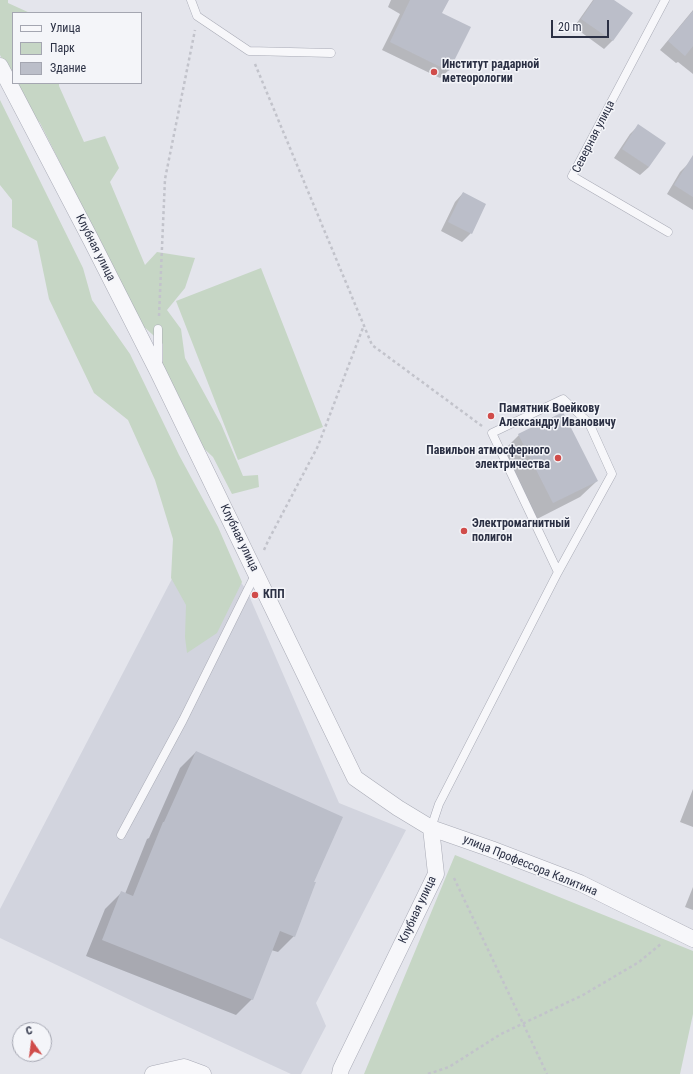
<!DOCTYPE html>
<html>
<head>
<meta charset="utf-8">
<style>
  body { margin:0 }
  #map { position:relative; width:693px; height:1074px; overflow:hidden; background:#e4e5ec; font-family:"Roboto Condensed",sans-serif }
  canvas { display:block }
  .legend { position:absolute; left:12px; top:12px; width:130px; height:72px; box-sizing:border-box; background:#f4f5f9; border:1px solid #a4a6b1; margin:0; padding:5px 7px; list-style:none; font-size:12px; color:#2b3044 }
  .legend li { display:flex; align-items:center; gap:8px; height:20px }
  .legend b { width:20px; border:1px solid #a4a6b1 }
  .north { position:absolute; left:12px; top:1022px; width:40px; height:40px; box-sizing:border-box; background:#f4f5f9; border:1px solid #a4a6b1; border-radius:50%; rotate:346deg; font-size:11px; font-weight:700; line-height:16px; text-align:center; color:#2b3044 }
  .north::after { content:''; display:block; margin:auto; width:14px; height:18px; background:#d04c4a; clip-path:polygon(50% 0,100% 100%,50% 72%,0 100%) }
  .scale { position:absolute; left:551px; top:20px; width:58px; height:18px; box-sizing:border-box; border:2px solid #2b3044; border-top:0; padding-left:5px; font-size:12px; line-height:14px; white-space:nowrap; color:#2b3044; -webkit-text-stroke:3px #f4f5f9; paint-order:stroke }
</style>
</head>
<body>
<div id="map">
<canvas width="693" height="1074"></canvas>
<ul class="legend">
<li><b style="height:5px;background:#f7f7fa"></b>Улица</li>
<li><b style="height:11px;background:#c6d6c5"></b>Парк</li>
<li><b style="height:11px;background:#bbbec9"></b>Здание</li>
</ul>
<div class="north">С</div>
<div class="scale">20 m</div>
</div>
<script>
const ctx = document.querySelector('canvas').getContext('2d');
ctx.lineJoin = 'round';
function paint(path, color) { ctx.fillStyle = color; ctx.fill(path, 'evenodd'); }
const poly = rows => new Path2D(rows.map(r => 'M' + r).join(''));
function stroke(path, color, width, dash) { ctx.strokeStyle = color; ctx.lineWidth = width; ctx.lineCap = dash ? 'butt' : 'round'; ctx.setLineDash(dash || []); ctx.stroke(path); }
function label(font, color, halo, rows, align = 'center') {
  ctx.font = font + ' "Roboto Condensed",sans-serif'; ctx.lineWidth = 3; ctx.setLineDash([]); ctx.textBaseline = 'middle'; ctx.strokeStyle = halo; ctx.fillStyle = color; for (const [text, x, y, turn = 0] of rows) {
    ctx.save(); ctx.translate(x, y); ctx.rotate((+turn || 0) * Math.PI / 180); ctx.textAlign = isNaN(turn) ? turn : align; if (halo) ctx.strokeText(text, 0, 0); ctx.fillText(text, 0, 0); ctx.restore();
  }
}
paint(poly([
  [200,525,247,591,339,803,406,830,316,1003,326,1026,301,1074,291,1074,145,1007,0,938,0,909]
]), '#d2d4de');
paint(poly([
  [0,0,8,0,8,3,30,13,13,13,13,81,0,55],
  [14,83,59,83,59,86,84,142,105,136,119,168,110,182,145,265,157,252,195,258,185,288,167,310,181,329,185,358,221,424,243,476,258,475,259,487,232,494,213,457,197,442,193,425,163,365,163,344,142,325,40,123,25,105],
  [0,100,83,268,92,300,130,354,179,455,218,527,242,582,217,633,187,653,185,637,186,605,171,578,173,539,155,480,128,420,94,393,49,299,37,241,12,227,12,200,0,185],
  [261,268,323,427,238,460,176,301],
  [455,855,693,951,693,1014,680,1074,364,1074]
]), '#c6d6c5');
paint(poly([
  [391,0,448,0,441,13,449,70,440,78,382,50,400,14,388,7],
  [593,0,612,0,613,40,604,49,574,27],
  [693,10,693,74,678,62,676,63,660,50],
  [639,125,649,167,640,175,614,158,630,134],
  [688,164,693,167,693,210,667,194,680,172],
  [463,193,471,233,462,242,441,231,455,202],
  [519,435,597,481,580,497,537,519,503,451],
  [196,752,313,882,294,936,278,952,271,950,252,999,236,1015,86,956,105,909,121,893,125,894,147,839,149,838,180,768],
  [693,789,693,827,680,822],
  [693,887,693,910,685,907]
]), '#0003');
paint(poly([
  [410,0,449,0,442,13,471,27,449,71,390,42],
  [594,0,614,0,633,13,613,41,581,19],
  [693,11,693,46,685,56,668,41],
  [638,124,666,143,649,167,622,149],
  [693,155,693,197,674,185],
  [463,192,486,204,472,234,448,222],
  [563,412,598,481,553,503,518,434],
  [196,751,343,817,314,882,316,882,295,937,280,931,253,1000,102,940,121,891,133,896,163,822,164,822]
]), '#bbbec9');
const lane = poly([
  [191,0,197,16,249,51,331,53],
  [665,0,572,176,668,232],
  [158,364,158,329],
  [431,828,439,804,558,572,492,433,563,399,589,423,612,474,558,572],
  [121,835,183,720,256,573]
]);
const street = poly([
  [0,66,91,240,158,372,355,778,398,808,431,828,491,849,580,883,693,939],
  [153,1074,184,1067,203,1074],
  [340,1074,341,1069,436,874,431,828]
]);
stroke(lane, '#a9abb6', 9);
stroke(street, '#a9abb6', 17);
stroke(poly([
  [255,64,372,345,482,426],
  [159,316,165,179,195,30],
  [264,550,268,541,318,446,364,325],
  [454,878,547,1074],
  [428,1074,449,1067,501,1034,583,995,639,962,662,943]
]), '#c2c3cb', 2.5, [3, 3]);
stroke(lane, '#f7f7fa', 8);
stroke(street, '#f7f7fa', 16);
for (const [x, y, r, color] of [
  [434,72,4,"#d04c4a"],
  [491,416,4,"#d04c4a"],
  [558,458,4,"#d04c4a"],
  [464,531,4,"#d04c4a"],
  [255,595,4,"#d04c4a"]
]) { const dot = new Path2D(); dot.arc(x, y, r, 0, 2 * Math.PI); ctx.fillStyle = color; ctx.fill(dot); stroke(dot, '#f4f5f9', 1.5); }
label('bold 12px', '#2b3044', '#f4f5f9', [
  ["Институт радарной",442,65],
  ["метеорологии",442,79],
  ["Памятник Воейкову",499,409],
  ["Александру Ивановичу",499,423],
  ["Павильон атмосферного",550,451,"right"],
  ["электричества",550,465,"right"],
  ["Электромагнитный",472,524],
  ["полигон",472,538],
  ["КПП",263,595]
], 'left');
label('12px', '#2b3044', '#f4f5f9', [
  ["Северная улица",594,137,-63],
  ["Клубная улица",95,248,63],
  ["Клубная улица",239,538,64],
  ["улица Профессора Калитина",530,866,22],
  ["Клубная улица",418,910,-65]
]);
</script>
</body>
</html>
